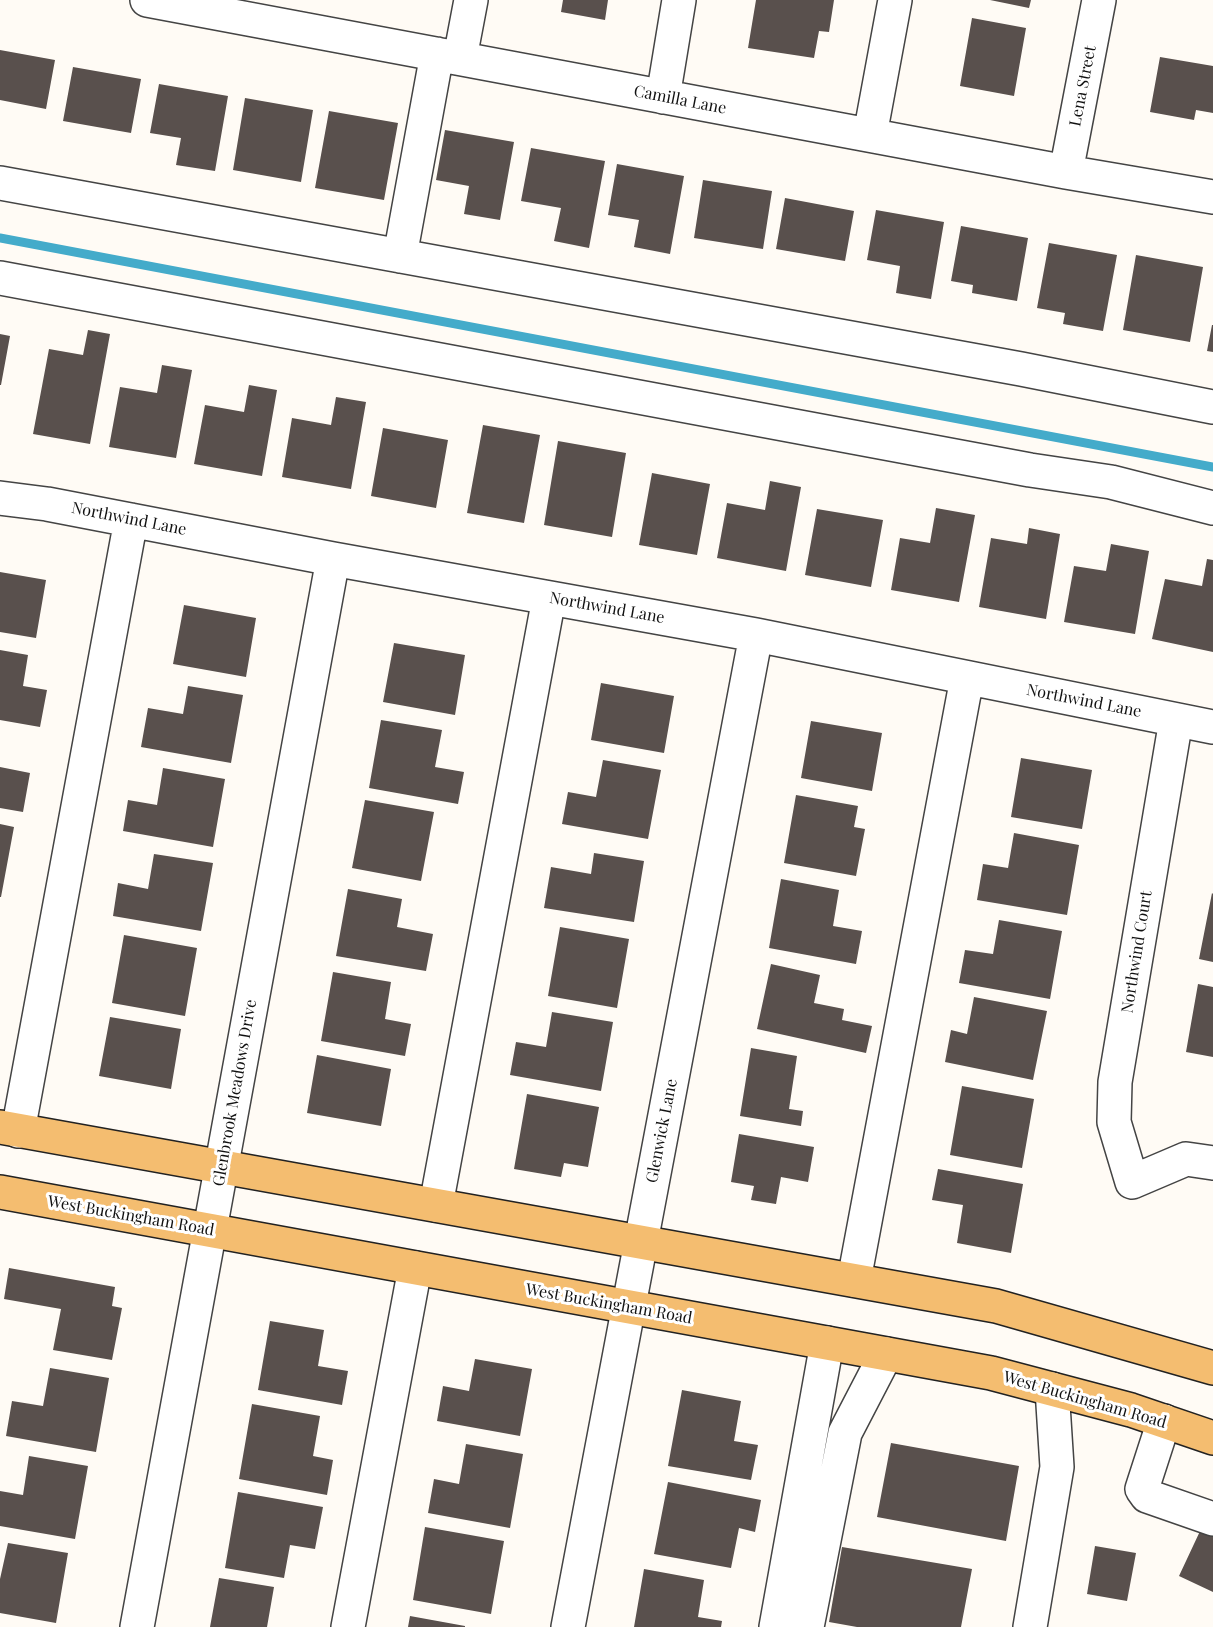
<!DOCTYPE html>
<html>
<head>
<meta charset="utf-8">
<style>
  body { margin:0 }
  canvas { display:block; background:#fffbf5 }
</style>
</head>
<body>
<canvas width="1213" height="1627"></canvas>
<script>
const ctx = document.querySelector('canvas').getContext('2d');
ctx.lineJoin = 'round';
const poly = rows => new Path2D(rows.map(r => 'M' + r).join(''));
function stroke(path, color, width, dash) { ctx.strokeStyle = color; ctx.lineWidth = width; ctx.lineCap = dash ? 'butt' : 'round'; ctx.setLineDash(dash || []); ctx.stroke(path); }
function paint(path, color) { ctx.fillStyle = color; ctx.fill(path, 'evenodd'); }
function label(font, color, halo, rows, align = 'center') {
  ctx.font = font + ' "Playfair Display",serif'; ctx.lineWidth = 6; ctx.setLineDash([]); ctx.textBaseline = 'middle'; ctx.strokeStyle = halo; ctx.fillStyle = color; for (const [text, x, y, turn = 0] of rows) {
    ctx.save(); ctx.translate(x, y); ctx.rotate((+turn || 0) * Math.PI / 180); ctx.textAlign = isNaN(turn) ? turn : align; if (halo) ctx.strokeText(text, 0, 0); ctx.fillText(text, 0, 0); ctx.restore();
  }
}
stroke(poly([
  [0,238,1213,467]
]), '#44abca', 9);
paint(poly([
  [563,0,608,0,605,20,561,12],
  [756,0,834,0,829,32,819,31,814,58,748,48],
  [990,0,1031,0,1029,8],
  [972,18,1026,28,1014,96,960,86],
  [0,50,55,60,46,109,0,100],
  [1160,57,1213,66,1213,113,1196,110,1194,120,1150,112],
  [73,67,141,79,131,133,63,121],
  [159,84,228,96,215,171,176,165,181,138,150,133],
  [245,98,313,110,301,182,233,170],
  [329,111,398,123,384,200,315,188],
  [445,130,514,142,500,220,464,214,469,186,436,180],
  [531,148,605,161,589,248,554,241,561,208,521,201],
  [617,164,684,176,670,254,634,247,639,220,608,215],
  [703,180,772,191,763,249,694,238],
  [785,198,854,211,845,261,776,249],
  [876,210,944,222,931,299,896,293,900,266,867,260],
  [961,226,1028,238,1017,301,972,293,973,285,951,281],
  [1049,243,1117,255,1103,331,1063,324,1065,313,1037,308],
  [1136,255,1203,267,1190,342,1123,330],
  [1212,325,1213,325,1213,352,1207,351],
  [88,330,110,334,90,444,33,434,49,349,83,355],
  [0,334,10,336,1,385,0,385],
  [162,365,192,370,176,458,109,447,120,387,157,393],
  [249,385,277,390,262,476,194,464,205,405,244,412],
  [336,397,366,402,351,489,282,477,292,418,331,425],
  [483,425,540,435,524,523,467,513],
  [383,428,448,440,436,508,371,496],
  [558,441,626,453,612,537,544,525],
  [652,473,710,484,697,555,639,545],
  [770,481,801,487,786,571,717,558,727,503,765,510],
  [936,508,975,515,959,602,891,590,900,538,930,543],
  [817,509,883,520,871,587,805,575],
  [1029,528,1060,534,1046,619,979,607,991,538,1027,544],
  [1111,544,1149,551,1135,634,1064,622,1074,566,1106,571],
  [1207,559,1213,560,1213,652,1152,639,1165,579,1202,586],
  [0,572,46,580,36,638,0,632],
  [184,605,256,618,246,677,173,664],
  [394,643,465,655,455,715,383,702],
  [0,650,28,655,23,686,47,690,40,727,0,720],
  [601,683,674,696,664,753,591,740],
  [188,686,243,695,231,763,141,747,148,708,183,714],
  [381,720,442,730,435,767,464,772,458,804,369,788],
  [811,721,882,733,872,791,801,778],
  [1021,758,1092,770,1082,829,1011,817],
  [603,760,661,770,648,839,562,824,568,792,596,797],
  [0,767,30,773,23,812,0,808],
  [163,768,225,779,213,847,123,831,128,800,157,805],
  [796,795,858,806,854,827,865,829,856,876,784,863],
  [365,800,434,812,421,881,352,868],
  [0,824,14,827,1,897,0,897],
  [1014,833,1079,845,1067,915,977,900,983,864,1008,868],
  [594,853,644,861,634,922,544,908,551,867,591,874],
  [154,854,213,863,201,931,113,916,118,883,148,889],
  [781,879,839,890,833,926,862,931,856,964,769,948],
  [348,889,402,899,397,927,433,934,426,971,336,956],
  [1212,893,1213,894,1213,962,1199,959],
  [999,920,1062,931,1050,999,959,983,965,950,993,954],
  [560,927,629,939,617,1008,548,996],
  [124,935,197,948,185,1016,112,1003],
  [771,964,820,975,814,1003,844,1009,842,1020,872,1026,866,1053,757,1029],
  [333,972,391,982,385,1019,411,1024,405,1056,321,1041],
  [1198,984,1213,987,1213,1057,1186,1052],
  [974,997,1047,1011,1033,1080,945,1062,951,1030,967,1034],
  [552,1012,613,1022,601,1091,510,1075,516,1042,546,1047],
  [110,1017,181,1029,171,1089,99,1076],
  [751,1048,797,1056,789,1109,803,1111,801,1126,740,1116],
  [317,1055,391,1069,381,1126,307,1113],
  [962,1086,1034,1099,1022,1168,950,1155],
  [527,1094,599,1107,588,1167,564,1163,561,1177,514,1169],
  [739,1134,814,1147,808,1182,781,1177,776,1204,751,1200,754,1186,731,1182],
  [938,1169,1023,1184,1011,1253,957,1243,963,1205,932,1200],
  [9,1268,115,1287,112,1306,122,1308,112,1360,53,1350,61,1309,4,1299],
  [270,1321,324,1330,318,1366,348,1371,342,1405,258,1390],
  [475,1359,532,1369,520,1436,437,1421,443,1386,469,1391],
  [50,1368,109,1378,96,1452,6,1436,12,1401,43,1406],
  [682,1390,741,1401,734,1441,758,1445,751,1480,668,1466],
  [252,1404,320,1416,313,1456,333,1460,327,1495,239,1479],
  [891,1443,1019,1466,1006,1541,877,1517],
  [466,1444,523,1454,510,1528,428,1513,434,1479,459,1484],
  [29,1456,88,1466,75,1539,0,1526,0,1491,23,1495],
  [668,1482,761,1500,755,1532,739,1528,731,1568,654,1554],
  [238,1492,323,1507,315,1549,290,1545,284,1578,225,1568],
  [425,1527,504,1541,491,1614,413,1600],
  [1201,1529,1213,1535,1213,1592,1179,1576],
  [8,1543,68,1553,56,1623,0,1613,0,1579],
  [1095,1546,1136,1553,1127,1601,1087,1594],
  [842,1547,972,1569,961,1627,857,1627,829,1622],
  [644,1569,704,1580,698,1617,722,1621,721,1627,634,1627],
  [219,1578,274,1587,267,1627,210,1627],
  [410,1616,465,1626,465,1627,408,1627]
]), '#59504d');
const minor = poly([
  [147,0,1066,172,1213,197],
  [460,58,471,0],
  [663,97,679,0],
  [870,135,895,0],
  [1066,172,1099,0],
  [0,183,1021,369,1213,407],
  [400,256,437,54],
  [0,278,1030,470,1111,482,1213,508],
  [0,498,47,504,333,559,756,635,1213,727],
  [1176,720,1115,1082,1114,1122,1132,1182,1186,1159,1213,1163],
  [18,1131,131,520],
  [436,1205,549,598],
  [854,1280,967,678],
  [1164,1421,1142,1489,1147,1496,1213,1519],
  [137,1627,333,559],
  [348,1627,415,1268],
  [568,1627,756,635],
  [776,1627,827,1343],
  [807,1627,845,1433,886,1354],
  [1030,1627,1057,1467,1052,1389]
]);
const major = poly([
  [0,1127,996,1306,1213,1368],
  [0,1192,991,1373,1131,1410,1213,1438]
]);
stroke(minor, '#444', 36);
stroke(major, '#222', 36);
stroke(minor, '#fff', 33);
stroke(major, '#f4bd70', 33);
label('16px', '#111', '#fff', [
  ["Lena Street",1083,86,-79],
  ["Camilla Lane",680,100,11],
  ["Northwind Lane",129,519,11],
  ["Northwind Lane",607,608,10],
  ["Northwind Lane",1084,701,11],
  ["Northwind Court",1137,952,-81],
  ["Glenbrook Meadows Drive",235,1093,-80],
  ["Glenwick Lane",662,1131,-79],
  ["West Buckingham Road",131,1216,10],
  ["West Buckingham Road",609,1304,10],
  ["West Buckingham Road",1085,1400,16]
]);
</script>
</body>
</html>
